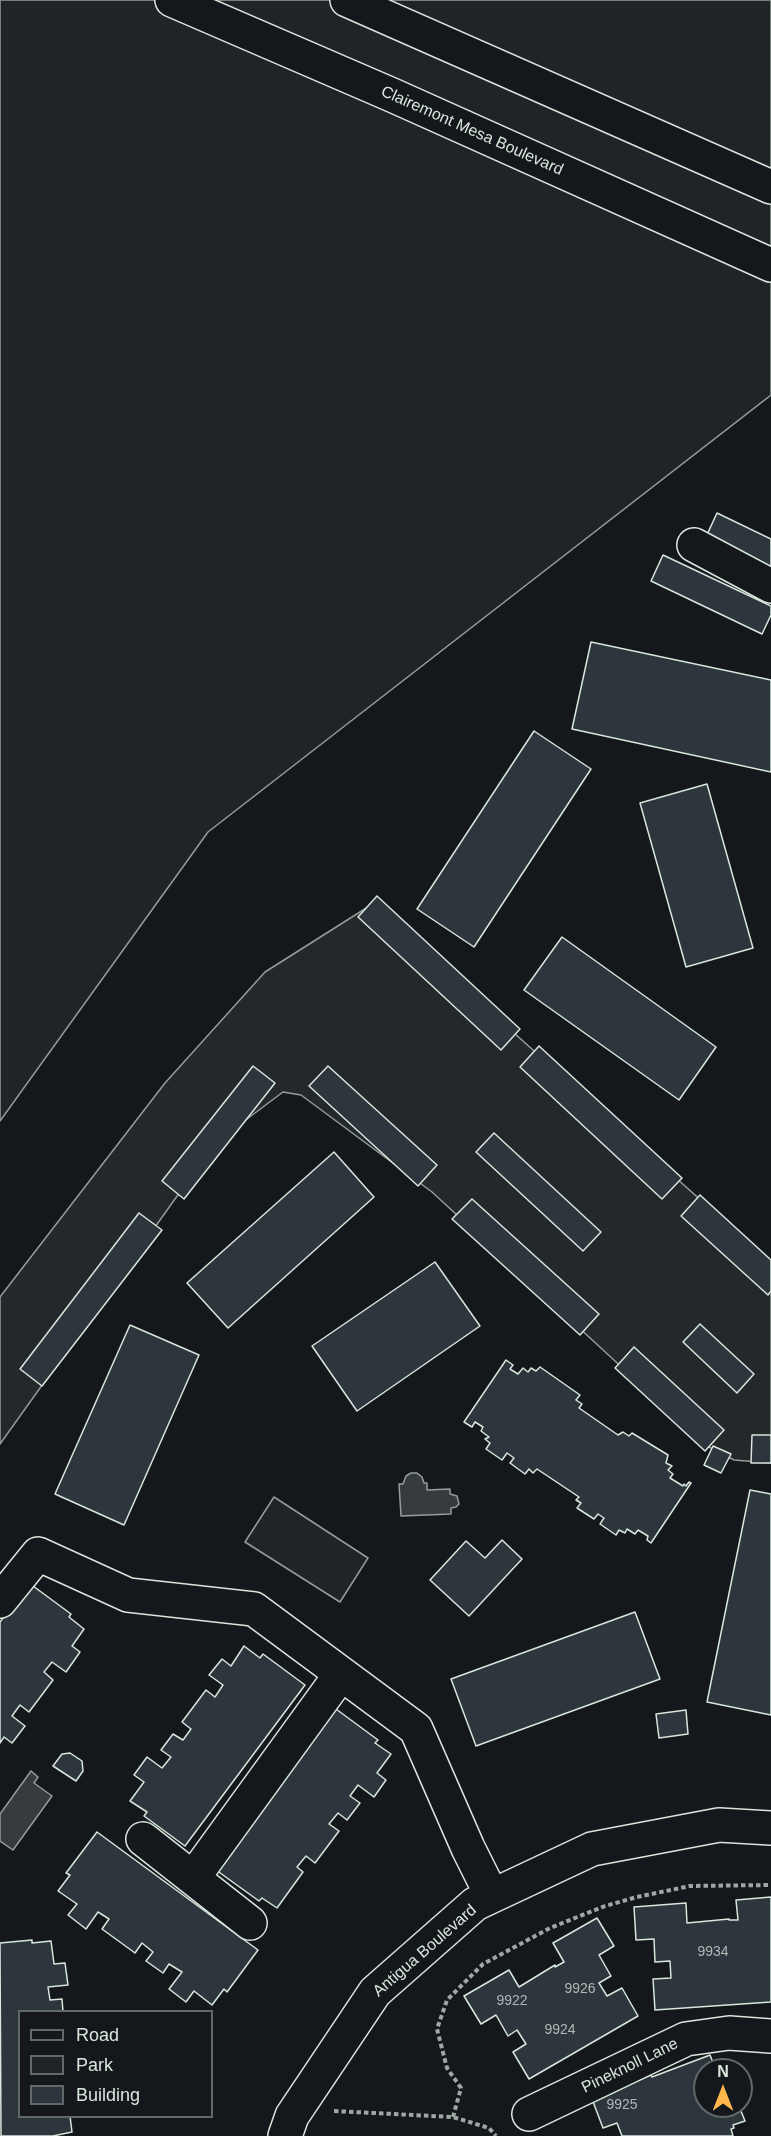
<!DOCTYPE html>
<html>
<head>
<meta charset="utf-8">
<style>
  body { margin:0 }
  #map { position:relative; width:771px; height:2136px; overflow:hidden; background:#14181c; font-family:Helvetica,sans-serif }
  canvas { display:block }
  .legend { position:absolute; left:18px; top:2010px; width:195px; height:108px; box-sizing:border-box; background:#14181c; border:2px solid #626a69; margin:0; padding:8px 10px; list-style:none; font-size:18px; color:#d8e6dc }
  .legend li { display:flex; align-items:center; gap:12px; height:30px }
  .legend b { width:30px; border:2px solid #626a69 }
  .north { position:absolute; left:693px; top:2058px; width:60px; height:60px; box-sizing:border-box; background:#14181c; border:2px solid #626a69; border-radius:50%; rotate:0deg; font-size:16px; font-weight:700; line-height:24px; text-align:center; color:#d8e6dc }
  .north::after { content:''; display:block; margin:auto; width:21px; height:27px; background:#ffb74d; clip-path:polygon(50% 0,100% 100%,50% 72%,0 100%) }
</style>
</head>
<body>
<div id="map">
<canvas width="771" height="2136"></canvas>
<ul class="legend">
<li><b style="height:8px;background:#14181c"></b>Road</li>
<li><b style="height:16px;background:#202428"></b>Park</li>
<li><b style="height:16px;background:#2c363c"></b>Building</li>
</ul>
<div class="north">N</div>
</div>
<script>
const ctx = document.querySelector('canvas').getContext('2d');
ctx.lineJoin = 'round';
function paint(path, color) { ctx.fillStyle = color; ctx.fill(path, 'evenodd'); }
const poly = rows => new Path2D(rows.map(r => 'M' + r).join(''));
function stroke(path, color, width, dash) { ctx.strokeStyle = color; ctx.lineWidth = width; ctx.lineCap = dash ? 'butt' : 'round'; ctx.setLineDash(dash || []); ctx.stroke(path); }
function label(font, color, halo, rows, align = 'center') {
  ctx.font = font + ' Helvetica,sans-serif'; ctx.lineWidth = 4.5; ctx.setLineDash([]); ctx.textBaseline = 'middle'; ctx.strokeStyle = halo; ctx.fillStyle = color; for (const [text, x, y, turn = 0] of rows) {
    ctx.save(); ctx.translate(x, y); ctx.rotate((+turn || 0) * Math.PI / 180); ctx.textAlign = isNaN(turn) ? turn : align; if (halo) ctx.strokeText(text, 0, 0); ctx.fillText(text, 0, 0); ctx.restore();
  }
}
const green = poly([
  [0,0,771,0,771,395,208,832,0,1121,0,0],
  [274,1497,368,1558,340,1602,245,1542,274,1497]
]);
paint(green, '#202428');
stroke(green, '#939e99', 1.5);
const parking = poly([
  [371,905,771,1263,771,1463,734,1460,707,1446,432,1192,301,1095,283,1092,215,1143,0,1444,0,1297,165,1083,265,972,371,905]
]);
paint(parking, '#24282b');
stroke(parking, '#939e99', 1.5);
const water = poly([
  [411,1473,417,1473,422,1477,424,1483,427,1483,427,1490,450,1489,450,1494,457,1496,459,1504,456,1507,451,1508,451,1514,401,1516,399,1484,403,1484,406,1476,411,1473],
  [31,1771,38,1777,34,1783,52,1796,13,1850,0,1841,0,1814,31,1771]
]);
paint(water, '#363b3e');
stroke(water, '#939e99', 1.5);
const building = poly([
  [717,513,771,539,771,571,705,539,717,513],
  [663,555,771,606,771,615,762,634,651,581,663,555],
  [591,642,771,680,771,772,572,729,591,642],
  [534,731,591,769,474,947,417,909,534,731],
  [707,784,753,948,686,967,640,803,707,784],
  [377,896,520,1029,501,1050,358,917,377,896],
  [562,937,716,1047,679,1100,524,990,562,937],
  [539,1046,682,1178,662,1199,520,1067,539,1046],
  [253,1066,275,1083,184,1199,162,1181,253,1066],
  [328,1066,437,1165,418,1186,309,1086,328,1066],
  [494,1133,601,1232,583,1251,476,1152,494,1133],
  [334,1152,374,1197,228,1328,187,1283,334,1152],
  [700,1195,771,1260,771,1291,768,1295,681,1216,700,1195],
  [472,1199,599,1314,580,1335,452,1219,472,1199],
  [139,1213,162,1230,42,1386,20,1369,139,1213],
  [435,1262,480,1326,357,1411,312,1346,435,1262],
  [700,1324,754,1374,737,1393,683,1342,700,1324],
  [130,1325,199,1355,124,1525,55,1494,130,1325],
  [634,1347,724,1430,705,1451,615,1368,634,1347],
  [506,1360,513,1365,510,1369,518,1374,523,1368,528,1372,531,1368,536,1371,540,1367,580,1395,576,1400,582,1404,579,1408,618,1435,623,1432,629,1436,632,1433,668,1455,666,1463,672,1466,668,1470,673,1474,670,1478,683,1486,684,1484,686,1486,689,1482,691,1483,651,1543,647,1540,648,1536,638,1530,635,1534,627,1529,625,1533,619,1530,616,1535,600,1524,604,1518,598,1514,594,1519,577,1508,581,1503,576,1500,579,1497,537,1469,533,1473,529,1469,525,1474,510,1463,514,1458,507,1453,502,1460,486,1449,490,1443,485,1439,489,1437,481,1431,483,1427,475,1422,472,1427,464,1422,506,1360],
  [752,1435,771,1435,771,1463,751,1463,752,1435],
  [713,1446,731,1454,721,1473,704,1465,713,1446],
  [750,1490,771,1494,771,1715,707,1702,750,1490],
  [502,1540,522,1559,469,1616,430,1580,466,1541,485,1558,502,1540],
  [29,1583,71,1614,69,1617,84,1629,72,1646,80,1652,66,1672,52,1662,44,1672,53,1680,29,1712,20,1705,12,1716,25,1726,12,1743,4,1737,0,1743,0,1622,29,1583],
  [635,1612,660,1679,476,1746,451,1679,635,1612],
  [244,1646,260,1658,263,1654,305,1685,185,1846,144,1816,147,1812,130,1801,144,1782,134,1775,147,1757,162,1768,171,1757,161,1750,173,1734,183,1740,191,1729,182,1722,206,1690,215,1697,223,1685,209,1675,222,1659,231,1666,244,1646],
  [336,1709,378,1740,375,1743,391,1754,377,1773,386,1780,374,1797,358,1785,350,1796,360,1803,347,1820,338,1813,329,1824,339,1831,315,1863,306,1856,297,1867,303,1872,277,1908,262,1898,259,1901,216,1870,336,1709],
  [686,1710,688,1734,659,1738,656,1714,686,1710],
  [70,1753,82,1761,83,1771,76,1781,53,1766,62,1754,70,1753],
  [97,1832,258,1950,227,1992,224,1989,212,2005,194,1991,186,2002,169,1989,182,1972,169,1964,163,1973,146,1961,153,1952,142,1943,135,1953,102,1929,109,1919,98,1912,86,1929,68,1915,77,1904,58,1891,70,1875,66,1873,97,1832],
  [771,1897,771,2002,655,2010,653,1979,671,1978,670,1961,655,1962,654,1939,636,1940,634,1907,686,1903,687,1923,729,1919,729,1920,738,1920,736,1900,771,1897],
  [597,1918,614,1946,599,1955,611,1976,599,1983,607,1996,622,1988,638,2016,529,2079,513,2052,526,2044,517,2030,508,2036,496,2015,481,2024,464,1996,509,1970,519,1987,555,1965,555,1967,564,1962,553,1943,597,1918],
  [32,1940,32,1943,51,1941,54,1964,65,1963,68,1985,48,1987,50,2000,62,1999,63,2012,20,2012,20,2116,70,2116,72,2132,53,2136,1,2136,0,1943,32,1940],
  [710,2055,716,2070,705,2070,705,2106,739,2106,745,2121,733,2125,734,2128,731,2129,733,2136,622,2136,617,2123,603,2128,592,2099,651,2075,652,2077,710,2055]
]);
paint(building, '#2c363c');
stroke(building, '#d8e6dc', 1.5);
const minor = poly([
  [694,545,771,586],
  [0,1601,38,1554,128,1595,254,1609,416,1729,468,1848,492,1896],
  [143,1839,250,1923],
  [193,1878,341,1674],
  [529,2114,686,2039,729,2033,771,2036],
  [285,2136,292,2116,375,1992,475,1904,592,1849,719,1825,771,1828]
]);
const major = poly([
  [172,0,392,95,771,265],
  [347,0,771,187]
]);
stroke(minor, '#d8e6dc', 36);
stroke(major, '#d8e6dc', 36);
stroke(poly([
  [334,2111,453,2117,489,2128,496,2136],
  [453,2117,461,2088,447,2068,437,2029,447,2000,483,1964,550,1928,605,1906,637,1897,690,1886,771,1885]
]), '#9da8a2', 4, [4.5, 3]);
stroke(minor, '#14181c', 33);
stroke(major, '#14181c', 33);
label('14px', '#adbab4', null, [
  ["9934",713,1952],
  ["9926",580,1989],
  ["9922",512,2001],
  ["9924",560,2030],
  ["9925",622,2105]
]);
label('16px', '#d8e6dc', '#14181c', [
  ["Clairemont Mesa Boulevard",472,131,24],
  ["Antigua Boulevard",425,1951,-41],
  ["Pineknoll Lane",630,2066,-26]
]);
</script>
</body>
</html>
